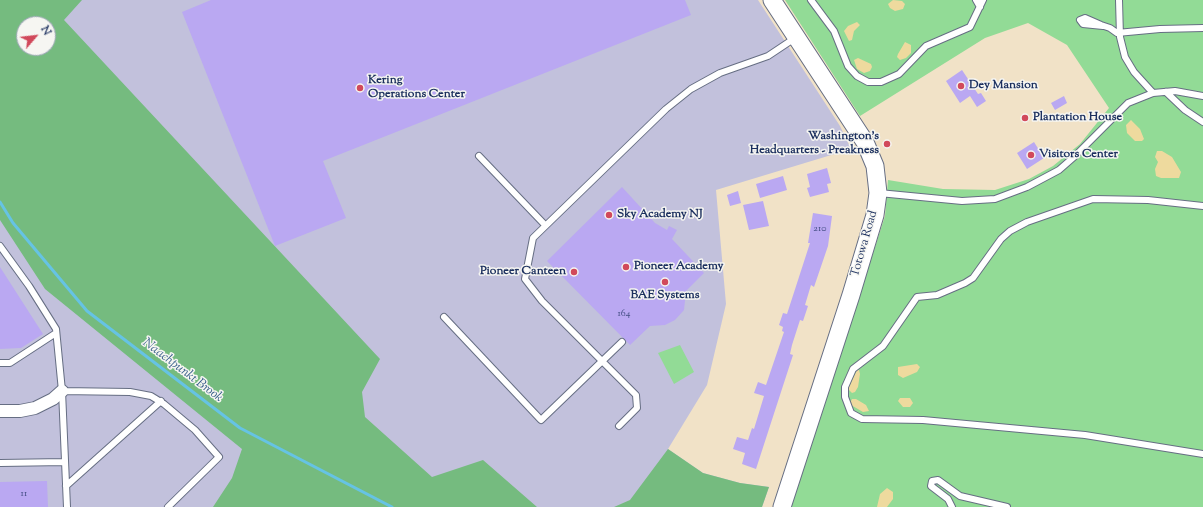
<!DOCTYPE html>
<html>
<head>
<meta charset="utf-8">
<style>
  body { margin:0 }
  #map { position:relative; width:1203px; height:507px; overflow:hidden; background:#f1e2c7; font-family:"Sorts Mill Goudy",serif }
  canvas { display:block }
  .north { position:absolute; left:16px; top:16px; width:40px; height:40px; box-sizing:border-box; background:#f6f6f2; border:1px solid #9ea6b7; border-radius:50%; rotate:62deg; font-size:11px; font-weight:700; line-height:16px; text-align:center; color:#1b2f5e }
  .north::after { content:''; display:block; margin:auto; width:14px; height:18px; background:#d1495b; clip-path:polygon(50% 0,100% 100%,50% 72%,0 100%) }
</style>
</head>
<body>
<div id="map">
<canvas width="1203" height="507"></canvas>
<div class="north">N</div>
</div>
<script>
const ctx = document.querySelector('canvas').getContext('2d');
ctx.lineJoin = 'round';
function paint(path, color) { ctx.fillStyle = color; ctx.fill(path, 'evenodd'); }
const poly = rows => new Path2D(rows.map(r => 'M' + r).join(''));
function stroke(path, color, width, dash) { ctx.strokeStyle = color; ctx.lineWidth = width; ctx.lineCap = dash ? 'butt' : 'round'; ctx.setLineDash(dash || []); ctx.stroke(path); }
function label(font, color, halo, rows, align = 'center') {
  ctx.font = font + ' "Sorts Mill Goudy",serif'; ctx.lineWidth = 3; ctx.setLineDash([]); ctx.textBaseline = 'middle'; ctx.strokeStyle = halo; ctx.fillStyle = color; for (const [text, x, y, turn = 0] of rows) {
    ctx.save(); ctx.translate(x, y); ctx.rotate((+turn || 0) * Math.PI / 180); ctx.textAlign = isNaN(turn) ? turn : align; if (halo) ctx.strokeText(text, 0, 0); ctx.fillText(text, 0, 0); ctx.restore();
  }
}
paint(poly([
  [0,0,758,0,840,126,851,149,716,190,726,304,707,385,668,449,703,473,740,483,769,487,762,507,0,507],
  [24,24,48,24,48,48,24,48]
]), '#c2c1dc');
paint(poly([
  [785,0,1203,0,1203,507,791,507,885,216,888,180,943,189,995,190,1029,179,1053,166,1080,144,1109,108,1067,45,1028,23,985,38,860,116],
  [680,345,694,372,674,384,658,353]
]), '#92db96');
paint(poly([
  [0,0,82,0,64,20,380,359,362,392,365,417,432,477,483,460,537,507,213,507,232,478,242,449,45,289,0,220],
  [24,24,48,24,48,48,24,48],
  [668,449,703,473,740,483,769,487,762,507,614,507,630,500]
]), '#75bb7f');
paint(poly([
  [893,0,902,1,905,4,903,9,895,11,890,8,888,4],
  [857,22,860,25,854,31,852,40,849,41,844,31,848,26],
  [905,42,911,45,911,53,906,58,900,60,897,57,898,54],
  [858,58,871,64,872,67,870,71,864,73,857,69,854,60],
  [1131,120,1140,129,1144,139,1142,141,1135,141,1127,133,1126,125],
  [1157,151,1162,151,1172,157,1181,172,1179,178,1161,178,1156,176,1155,169,1158,162,1155,157],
  [917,364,920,367,917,372,903,378,898,375,898,367],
  [857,370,859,370,860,374,858,387,855,392,852,393,848,389],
  [900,398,910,398,913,403,910,407,903,407,898,401],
  [852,399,856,399,866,405,869,411,863,412,851,405,850,403],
  [887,488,893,492,893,499,887,507,877,507,880,494]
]), '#eeda9e');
stroke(poly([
  [0,202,13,223,87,311,240,428,392,507]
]), '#66c3e4', 3);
paint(poly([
  [211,0,685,0,691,15,323,161,346,218,275,246,182,12],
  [962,70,978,94,981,93,986,101,977,107,970,96,960,103,946,81],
  [1064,96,1067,103,1055,110,1051,103],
  [1034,142,1044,158,1027,169,1017,153],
  [827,168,831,183,827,184,829,192,810,197,807,188,810,187,807,174],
  [783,176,787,190,760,198,756,184],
  [622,187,655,223,667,230,669,226,677,230,672,239,704,273,686,291,684,310,675,320,665,325,650,326,630,345,547,261],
  [738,191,741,203,730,206,727,195],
  [763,201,769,226,749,230,743,205],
  [813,213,832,216,828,246,814,287,811,285,805,305,808,306,803,321,800,320,792,345,790,354,793,355,756,469,742,464,745,453,733,449,737,437,748,440,752,428,754,429,764,396,754,393,758,382,766,385,784,332,782,331,783,327,779,325,783,313,787,314,810,243,808,243],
  [0,267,43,334,21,348,0,349],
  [47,481,48,507,0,507,0,482]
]), '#baa8f2');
const lane = poly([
  [811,0,834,31,848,66,857,76,868,82,881,82,899,74,926,46,970,27,983,0],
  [976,0,980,7],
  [1119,0,1120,37,1125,57,1134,72,1153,93],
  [1103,26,1083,24,1080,20,1085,18,1101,25,1110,28,1117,33,1160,29,1203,28],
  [1166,92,1185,110,1203,122],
  [479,156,545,225],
  [879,193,962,201,995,199,1027,187,1059,170,1075,156,1128,103,1153,93,1175,91,1203,96],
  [1203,206,1148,200,1093,199,1027,222,1010,231,1001,239,973,278,965,283,937,295,917,297,883,346,853,369,845,387,845,397,851,413,862,419,923,420,1085,435,1203,454],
  [0,246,29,286,56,329,62,391,67,507],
  [444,317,541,420,622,342],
  [0,363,10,363,56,333],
  [62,391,130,392,151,396,164,404,195,430,219,457,168,507],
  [619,426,637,408,636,395,542,301,525,279,533,238,666,109,691,89,720,73,768,56,795,38],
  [0,463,65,462],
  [66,486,161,401],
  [952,507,948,499,931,486,932,481,938,480,960,496,1007,507]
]);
const street = poly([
  [0,411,20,411,35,408,53,399,62,391]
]);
const secondary = poly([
  [772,0,865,142,875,166,878,193,875,215,851,295,782,507]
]);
stroke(lane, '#666e83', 8);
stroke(street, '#666e83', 14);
stroke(secondary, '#666e83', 19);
stroke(lane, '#fff', 6);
stroke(street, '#fff', 12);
stroke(secondary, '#fff', 17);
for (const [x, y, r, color] of [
  [961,86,4,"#d1495b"],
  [360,88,4,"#d1495b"],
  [1025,118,4,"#d1495b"],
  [887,144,4,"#d1495b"],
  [1031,155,4,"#d1495b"],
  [609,215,4,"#d1495b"],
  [626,267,4,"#d1495b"],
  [574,272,4,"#d1495b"],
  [665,282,4,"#d1495b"]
]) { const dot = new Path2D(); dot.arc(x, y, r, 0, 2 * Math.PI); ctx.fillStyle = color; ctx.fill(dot); stroke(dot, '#f6f6f2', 1.5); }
label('10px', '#434d83', null, [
  ["210",820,229],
  ["164",624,314],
  ["11",24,494]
]);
label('bold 12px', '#1b2f5e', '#f6f6f2', [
  ["Kering",368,81],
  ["Operations Center",368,95],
  ["Dey Mansion",969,86],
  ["Plantation House",1033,118],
  ["Washington's",879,137,"right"],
  ["Headquarters - Preakness",879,151,"right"],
  ["Visitors Center",1039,155],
  ["Sky Academy NJ",617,215],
  ["Pioneer Academy",634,267],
  ["Pioneer Canteen",566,272,"right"],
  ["BAE Systems",665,296,"center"]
], 'left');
label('12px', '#1b2f5e', '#f6f6f2', [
  ["Totowa Road",865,244,-74]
]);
label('italic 13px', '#325b86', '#f6f6f2', [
  ["Naachpunkt Brook",182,371,37]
]);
</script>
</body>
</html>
